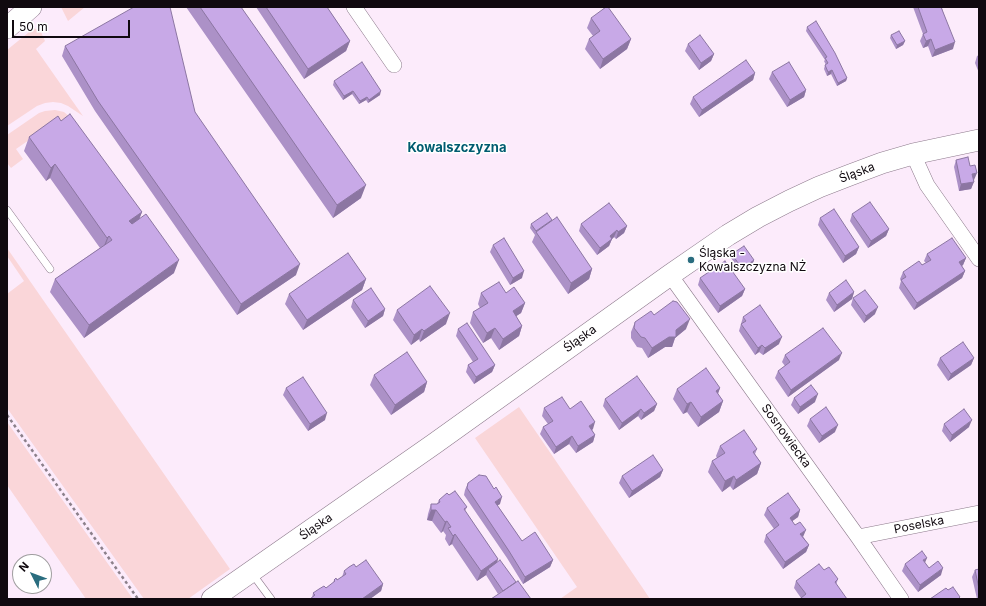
<!DOCTYPE html>
<html>
<head>
<meta charset="utf-8">
<style>
  body { margin:0 }
  #map { position:relative; width:986px; height:606px; overflow:hidden; background:#fcebfb; font-family:Inter,sans-serif }
  canvas { display:block }
  .frame { position:absolute; inset:0; border:8px solid #10090f; pointer-events:none }
  .north { position:absolute; left:12px; top:554px; width:40px; height:40px; box-sizing:border-box; background:#fff; border:1px solid #9f9d9f; border-radius:50%; rotate:312deg; font-size:11px; font-weight:700; line-height:16px; text-align:center; color:#10090f }
  .north::after { content:''; display:block; margin:auto; width:14px; height:18px; background:#2a6d7f; clip-path:polygon(50% 0,100% 100%,50% 72%,0 100%) }
  .scale { position:absolute; left:12px; top:20px; width:118px; height:18px; box-sizing:border-box; border:2px solid #10090f; border-top:0; padding-left:5px; font-size:12px; line-height:14px; white-space:nowrap; color:#10090f; -webkit-text-stroke:3px #fff; paint-order:stroke }
</style>
</head>
<body>
<div id="map">
<canvas width="986" height="606"></canvas>
<div class="frame"></div>
<div class="north">N</div>
<div class="scale">50 m</div>
</div>
<script>
const ctx = document.querySelector('canvas').getContext('2d');
ctx.lineJoin = 'round';
function paint(path, color) { ctx.fillStyle = color; ctx.fill(path, 'evenodd'); }
const poly = rows => new Path2D(rows.map(r => 'M' + r).join(''));
function stroke(path, color, width, dash) { ctx.strokeStyle = color; ctx.lineWidth = width; ctx.lineCap = dash ? 'butt' : 'round'; ctx.setLineDash(dash || []); ctx.stroke(path); }
function label(font, color, halo, rows, align = 'center') {
  ctx.font = font + ' Inter,sans-serif'; ctx.lineWidth = 3; ctx.setLineDash([]); ctx.textBaseline = 'middle'; ctx.strokeStyle = halo; ctx.fillStyle = color; for (const [text, x, y, turn = 0] of rows) {
    ctx.save(); ctx.translate(x, y); ctx.rotate((+turn || 0) * Math.PI / 180); ctx.textAlign = isNaN(turn) ? turn : align; if (halo) ctx.strokeText(text, 0, 0); ctx.fillText(text, 0, 0); ctx.restore();
  }
}
paint(poly([
  [61,7,85,7,68,21],
  [34,28,41,32,45,41,36,49,83,116,68,106,61,103,53,102,45,103,37,106,7,126,7,50],
  [55,110,64,112,71,118,32,138,16,149,23,159,11,168,7,163,7,135,39,113,45,111],
  [7,248,230,569,188,599,144,599,7,408,7,294,24,281,7,256],
  [519,407,642,587,650,599,560,599,577,587,475,438],
  [7,422,133,599,86,599,7,485]
]), '#fad6d9');
const lane = poly([
  [7,210,50,269],
  [251,572,271,599]
]);
const street = poly([
  [354,7,394,65],
  [913,154,927,185,979,259],
  [670,275,858,537,901,599],
  [858,537,979,513]
]);
const secondary = poly([
  [7,28,31,7],
  [212,599,434,444,670,275,728,235,758,217,789,201,819,187,850,175,882,163,913,154,979,140]
]);
stroke(lane, '#8d7a8c', 8);
stroke(street, '#8d7a8c', 16);
stroke(secondary, '#8d7a8c', 22);
stroke(poly([
  [7,415,138,599]
]), '#8c808b', 2.5, [3, 3]);
stroke(lane, '#fff', 7);
stroke(street, '#fff', 15);
stroke(secondary, '#fff', 21);
paint(poly([
  [186,7,241,7,361,198,333,218],
  [256,7,327,7,350,41,346,51,304,79],
  [913,7,945,7,942,8,953,49,932,57,928,46,923,48,920,41,923,34],
  [591,18,631,39,627,49,600,69,585,49,589,39,593,36,587,28],
  [807,27,847,78,846,81,837,86,831,74,827,76,824,69,825,65,826,65,824,61,825,60,806,31],
  [891,35,905,41,903,45,896,49,890,38],
  [688,44,714,54,711,61,699,70,685,51],
  [65,46,195,112,296,275,237,315,95,111,62,56],
  [979,55,979,73,975,63,977,56],
  [772,72,806,90,804,97,787,107,769,79],
  [755,73,753,80,699,117,690,104,693,97],
  [334,81,380,95,368,103,366,100,359,104,352,94,343,100,333,85],
  [61,121,142,212,139,219,174,273,84,338,50,292,55,279,100,248,50,178,46,181,24,151,29,137],
  [956,160,970,166,974,180,971,189,959,191,954,167],
  [852,214,889,229,886,236,868,248,850,221],
  [820,218,859,247,856,254,843,263,818,225],
  [552,220,592,269,589,279,568,294,532,242,535,235,530,228,531,224],
  [581,224,627,226,624,233,616,239,614,237,612,239,609,246,597,255,579,231],
  [493,245,522,278,510,285,490,252],
  [732,254,754,260,753,263,741,272,731,258],
  [927,254,966,258,963,265,962,266,965,271,962,278,914,310,899,288,901,281,900,279,903,272,922,265,926,263,924,261],
  [700,278,745,289,742,296,718,313,698,285],
  [366,279,362,290,303,330,285,304,289,294],
  [854,292,852,299,834,312,826,300,829,293],
  [481,293,506,293,525,303,521,313,516,316,522,326,519,336,499,350,491,338,483,343,470,323,473,312,480,308,478,304],
  [853,298,875,314,864,323,851,305],
  [353,300,385,309,383,316,365,328,351,307],
  [397,310,446,324,420,342,419,339,411,345,393,320],
  [654,315,686,329,675,338,672,347,665,347,648,358,642,348,637,347,631,338,631,332,635,322],
  [743,317,779,344,763,355,759,352,755,355,739,331],
  [458,329,495,365,492,372,474,384,466,372,468,365,473,362,456,336],
  [785,355,839,360,788,397,775,378,778,371,785,366,782,362],
  [940,358,974,358,971,365,948,381,937,365],
  [374,375,427,382,424,392,391,415,370,385],
  [286,388,325,420,308,431,283,395],
  [720,388,718,394,723,401,719,412,698,427,687,412,683,414,673,399,677,389],
  [794,398,815,402,798,414,791,405],
  [605,399,657,404,654,411,641,420,638,416,619,430,603,406],
  [544,408,570,409,593,429,592,430,595,435,593,442,576,453,569,444,554,454,540,434,543,427,548,424,542,416],
  [810,419,835,432,819,443,807,426],
  [944,424,969,427,950,442,942,431],
  [720,446,757,449,755,454,761,463,757,474,733,490,730,486,722,492,708,472,712,461,717,458,716,456],
  [663,470,660,477,629,498,619,483,622,476],
  [468,483,500,504,497,505,522,541,553,560,550,567,523,584,507,558,464,495,465,490],
  [439,500,467,507,465,511,498,559,497,563,516,582,498,594,486,575,477,581,452,544,449,546,445,539,446,535,443,531,441,533,432,521,427,520,428,514,431,504,437,504],
  [767,508,800,510,798,517,792,521,809,545,806,552,783,569,764,542,766,535,774,529,764,515],
  [925,563,929,568,941,575,918,592,902,571,905,564],
  [356,567,383,584,381,591,370,599,310,599,312,598,313,593,326,588,333,584,334,580,337,580,342,577,344,571],
  [979,569,979,599,977,599,972,577,975,570],
  [824,570,838,579,836,585,847,599,801,599,801,598,794,588,796,581]
]), '#ac91c7');
paint(poly([
  [631,39,627,49,600,69,603,59],
  [931,39,928,46,923,48,926,41],
  [350,41,346,51,304,79,308,69],
  [905,41,903,45,896,49,897,45],
  [955,42,953,49,932,57,935,50],
  [714,54,711,61,699,70,701,63],
  [832,70,831,74,827,76,828,72],
  [755,73,753,80,699,117,702,110],
  [847,78,846,81,837,86,838,83],
  [806,90,804,97,787,107,790,100],
  [353,91,352,94,343,100,344,96],
  [381,91,380,95,368,103,369,100],
  [367,97,366,100,359,104,360,101],
  [55,164,50,178,46,181,51,168],
  [977,173,974,180,970,181,972,174],
  [974,182,971,189,959,191,961,184],
  [366,185,361,198,333,218,337,205],
  [142,212,137,225,124,235,129,221],
  [627,226,624,233,616,239,618,232],
  [889,229,886,236,868,248,871,241],
  [617,230,614,237,612,239,609,246,597,255,600,248,610,236],
  [109,236,104,249,102,251,107,238],
  [859,247,856,254,843,263,845,256],
  [966,258,963,265,957,269,959,262],
  [179,260,174,273,84,338,89,325],
  [754,260,753,263,741,272,742,269],
  [300,264,296,275,237,315,241,304],
  [592,269,589,279,568,294,571,283],
  [524,271,522,278,510,285,513,278],
  [965,271,962,278,914,310,917,303],
  [366,279,362,290,303,330,307,320],
  [745,289,742,296,718,313,720,306],
  [854,292,852,299,834,312,837,305],
  [525,303,521,313,509,321,513,311],
  [878,307,875,314,864,323,866,316],
  [385,309,383,316,365,328,368,321],
  [450,313,446,324,420,342,424,331],
  [690,319,686,329,675,338,672,347,665,347,648,358,652,348],
  [522,326,519,336,499,350,503,339],
  [495,328,491,338,483,343,487,333],
  [422,329,419,339,411,345,414,335],
  [782,337,779,344,763,355,765,348],
  [762,345,759,352,755,355,758,348],
  [842,353,839,360,788,397,791,390],
  [974,358,971,365,948,381,951,374],
  [495,365,492,372,474,384,476,377],
  [427,382,424,392,391,415,395,405],
  [720,388,716,398,716,391],
  [818,394,815,402,798,414,800,407],
  [723,401,719,412,698,427,701,417],
  [691,402,687,412,683,414,687,404],
  [657,404,654,411,641,420,644,413],
  [641,409,638,416,619,430,622,423],
  [327,413,325,420,308,431,310,424],
  [972,420,969,427,950,442,952,435],
  [595,422,593,429,587,433,589,426],
  [838,425,835,432,819,443,822,436],
  [595,435,593,442,576,453,578,446],
  [572,436,569,444,554,454,556,447],
  [761,463,757,474,733,490,736,480],
  [663,470,660,477,629,498,632,491],
  [734,476,730,486,722,492,725,481],
  [502,497,500,504,492,509,495,502],
  [431,510,436,510,432,521,427,520],
  [800,510,798,517,787,525,790,518],
  [447,521,443,531,441,533,445,522],
  [806,530,803,537,800,534],
  [455,534,452,544,449,546,453,536],
  [809,545,806,552,783,569,785,562],
  [927,558,924,565,923,560],
  [498,559,494,570,488,569,486,575,477,581,481,571],
  [553,560,550,567,523,584,525,577],
  [943,568,941,575,918,592,920,585],
  [383,584,381,591,370,599,362,599]
]), '#8c76a2');
const building = poly([
  [134,7,170,7,195,112,300,264,241,304,98,101,65,46,134,7],
  [200,7,241,7,366,185,337,205,200,7],
  [266,7,327,7,350,41,308,69,266,7],
  [606,7,608,7,631,39,603,59,589,39,600,31,591,18,606,7],
  [918,7,941,7,955,42,935,50,931,39,926,41,923,34,927,32,918,7],
  [816,21,835,53,847,78,838,83,832,70,828,72,825,65,828,63,825,58,827,57,807,27,816,21],
  [899,31,905,41,897,45,891,35,899,31],
  [700,35,714,54,701,63,688,44,700,35],
  [746,60,755,73,702,110,693,97,746,60],
  [362,62,381,91,369,100,367,97,360,101,353,91,344,96,334,81,362,62],
  [789,62,806,90,790,100,772,72,789,62],
  [70,114,142,212,129,221,132,224,146,214,179,260,89,325,55,279,112,240,109,236,107,238,55,164,51,168,29,137,58,116,61,121,70,114],
  [968,157,970,166,975,165,977,173,972,174,974,182,961,184,956,160,968,157],
  [870,202,889,229,871,241,852,214,870,202],
  [609,203,627,226,618,232,617,230,610,236,612,239,600,248,581,224,609,203],
  [834,209,859,247,845,256,820,218,834,209],
  [547,213,552,220,536,231,531,224,547,213],
  [557,217,592,269,571,283,536,232,557,217],
  [504,238,524,271,513,278,493,245,504,238],
  [952,238,966,258,959,262,965,271,917,303,901,280,906,277,903,272,919,261,922,265,931,260,927,254,952,238],
  [744,246,754,260,742,269,732,254,744,246],
  [348,253,366,279,307,320,289,294,348,253],
  [725,261,745,289,720,306,700,278,725,261],
  [846,280,854,292,837,305,829,293,846,280],
  [499,282,506,293,514,287,525,303,513,311,522,326,503,339,495,328,487,333,473,312,488,303,481,293,499,282],
  [430,286,450,313,424,331,422,329,414,335,397,310,430,286],
  [371,288,385,309,368,321,353,300,371,288],
  [865,290,878,307,866,316,853,298,865,290],
  [673,301,677,302,690,319,676,330,676,337,669,337,652,348,645,338,641,337,634,328,635,322,651,311,654,315,673,301],
  [760,305,782,337,765,348,762,345,758,348,741,324,746,321,743,317,760,305],
  [467,323,495,365,476,377,468,365,478,359,458,329,467,323],
  [823,328,842,353,791,390,778,371,790,362,785,355,823,328],
  [963,342,974,358,951,374,940,358,963,342],
  [407,352,427,382,395,405,374,375,407,352],
  [706,368,720,388,716,391,723,401,701,417,691,402,687,404,677,389,706,368],
  [637,376,657,404,644,413,641,409,622,423,605,399,637,376],
  [303,377,327,413,310,424,286,388,303,377],
  [811,385,818,394,800,407,794,398,811,385],
  [562,397,570,409,581,401,595,422,589,426,595,435,578,446,572,436,556,447,543,427,553,421,544,408,562,397],
  [826,407,838,425,822,436,810,419,826,407],
  [964,409,972,420,952,435,944,424,964,409],
  [744,430,757,449,753,452,761,463,736,480,734,476,725,481,712,461,725,453,720,446,744,430],
  [653,455,663,470,632,491,622,476,653,455],
  [479,475,486,476,494,489,496,487,502,497,495,502,522,541,535,532,553,560,525,577,509,551,467,488,468,483,479,475],
  [455,491,467,507,464,509,498,559,481,571,455,534,453,536,448,528,451,527,447,521,445,522,436,510,431,510,431,504,437,504,440,502,439,500,447,493,449,495,455,491],
  [788,493,800,510,790,518,795,525,800,522,806,530,800,534,809,545,785,562,766,535,779,525,767,508,788,493],
  [922,551,927,558,923,560,929,568,938,561,943,568,920,585,905,564,922,551],
  [366,560,383,584,362,599,310,599,315,595,313,593,319,589,324,586,326,588,335,581,334,580,336,578,337,580,346,574,344,571,349,567,354,564,356,567,366,560],
  [500,560,516,582,503,591,488,569,500,560],
  [819,564,824,570,829,567,838,579,835,582,847,599,802,599,801,598,806,594,796,581,819,564],
  [979,569,979,589,975,570,979,569],
  [518,581,531,599,491,599,518,581],
  [953,587,960,597,958,599,930,599,946,588,948,590,953,587]
]);
paint(building, '#c8a9e7');
stroke(building, '#8c76a2', 1);
for (const [x, y, r, color] of [
  [691,260,4,"#2a6d7f"]
]) { const dot = new Path2D(); dot.arc(x, y, r, 0, 2 * Math.PI); ctx.fillStyle = color; ctx.fill(dot); stroke(dot, '#fff', 1.5); }
label('12px', '#10090f', '#fff', [
  ["Śląska",857,173,-21],
  ["Śląska",580,339,-36],
  ["Sosnowiecka",786,436,54],
  ["Poselska",919,525,-11],
  ["Śląska",316,527,-35]
]);
label('12px', '#10090f', '#fff', [
  ["Śląska -",699,253],
  ["Kowalszczyzna NŻ",699,267]
], 'left');
label('bold 13px', '#005c70', '#fff', [
  ["Kowalszczyzna",457,148]
]);
</script>
</body>
</html>
